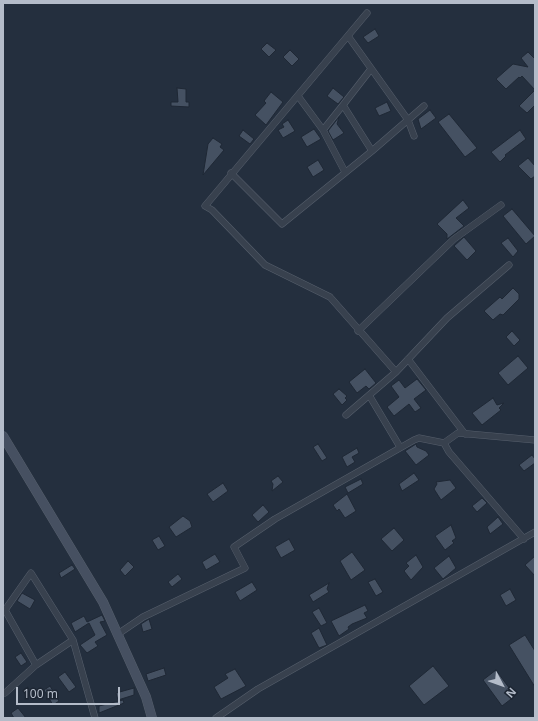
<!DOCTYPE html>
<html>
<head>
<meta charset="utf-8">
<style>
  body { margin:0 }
  #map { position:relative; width:538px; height:721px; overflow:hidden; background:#242f3e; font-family:"Noto Sans",sans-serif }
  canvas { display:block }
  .frame { position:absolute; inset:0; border:4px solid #b4bcc9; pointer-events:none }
  .north { position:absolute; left:482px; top:665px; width:40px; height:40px; -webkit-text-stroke:3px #1d2633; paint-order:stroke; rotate:131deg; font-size:11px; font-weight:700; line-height:16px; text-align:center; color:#b4bcc9 }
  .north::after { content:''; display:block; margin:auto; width:14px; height:18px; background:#b4bcc9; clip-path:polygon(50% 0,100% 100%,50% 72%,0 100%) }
  .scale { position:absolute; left:16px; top:687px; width:104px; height:18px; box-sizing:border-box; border:2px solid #b4bcc9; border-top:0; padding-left:5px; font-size:12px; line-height:14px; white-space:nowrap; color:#b4bcc9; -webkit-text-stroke:3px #1d2633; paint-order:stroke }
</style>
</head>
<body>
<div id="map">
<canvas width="538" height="721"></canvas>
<div class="frame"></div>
<div class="north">N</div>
<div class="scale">100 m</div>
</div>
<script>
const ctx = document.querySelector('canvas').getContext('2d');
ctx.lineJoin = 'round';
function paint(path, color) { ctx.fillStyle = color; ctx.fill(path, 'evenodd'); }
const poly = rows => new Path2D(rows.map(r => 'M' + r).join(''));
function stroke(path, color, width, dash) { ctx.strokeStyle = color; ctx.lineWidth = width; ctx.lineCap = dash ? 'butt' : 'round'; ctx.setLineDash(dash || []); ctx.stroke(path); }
const building = poly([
  [375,29,379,36,368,43,363,37,375,29],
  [267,43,276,50,269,57,261,49,267,43],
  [290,50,299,59,292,66,283,57,290,50],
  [528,52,535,59,535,90,522,76,520,78,519,77,506,89,496,79,513,64,528,67,521,58,528,52],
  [177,88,186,89,186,102,189,102,189,107,171,106,171,102,178,102,177,88],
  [333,88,344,97,338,104,327,96,333,88],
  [535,90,535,105,527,113,519,106,535,90],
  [271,92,283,102,266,125,255,115,266,103,264,101,271,92],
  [387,102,391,111,379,116,375,108,387,102],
  [430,110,436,118,421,129,418,119,430,110],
  [449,114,477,148,465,157,438,122,449,114],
  [339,117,337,124,344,133,333,140,328,131,339,117],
  [288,120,295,131,283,138,278,130,284,127,282,124,288,120],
  [314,129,321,139,307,147,301,137,314,129],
  [243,130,254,139,250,144,239,136,243,130],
  [520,130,526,139,505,155,506,156,500,162,491,152,520,130],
  [213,138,222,144,220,147,224,150,203,175,208,144,213,138],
  [528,158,535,166,535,176,531,179,518,166,528,158],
  [318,160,324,170,313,177,307,167,318,160],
  [463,200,469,208,456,218,464,226,447,239,447,234,437,224,463,200],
  [512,209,535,236,526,244,503,216,512,209],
  [464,237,476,251,467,260,454,246,464,237],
  [508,238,518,251,513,257,501,243,508,238],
  [513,288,519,294,519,299,503,315,500,314,493,320,484,311,500,297,502,299,513,288],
  [512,331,520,340,514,346,506,337,512,331],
  [518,356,528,368,508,385,498,373,518,356],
  [365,369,376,383,369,389,366,386,357,393,349,382,365,369],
  [417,379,426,390,414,399,421,408,415,412,409,404,394,416,387,407,399,397,391,386,399,380,405,388,417,379],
  [339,389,347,396,345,398,347,400,342,405,333,394,339,389],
  [493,398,497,405,504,403,499,408,501,410,482,425,472,413,493,398],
  [318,444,327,458,322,461,313,447,318,444],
  [416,444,417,447,426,451,429,455,416,465,405,451,416,444],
  [357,448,359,453,352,457,355,462,347,467,342,457,357,448],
  [532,455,535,459,535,463,524,471,519,465,532,455],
  [414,473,419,480,402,491,399,484,414,473],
  [278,476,283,482,272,491,273,484,271,481,278,476],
  [361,479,363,484,348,493,345,487,361,479],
  [450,480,456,488,441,500,434,489,437,484,436,482,450,480],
  [223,483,228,491,213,502,207,494,223,483],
  [347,494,356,511,345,518,339,509,337,511,333,505,347,494],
  [482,498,487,503,477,512,472,506,482,498],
  [263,505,269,512,258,522,252,515,263,505],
  [183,516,190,521,192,527,176,537,169,527,183,516],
  [498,517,503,524,490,534,487,527,498,517],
  [451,525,456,538,452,541,454,543,445,550,435,536,451,525],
  [394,528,404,540,392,551,381,539,394,528],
  [159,536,165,546,158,550,152,540,159,536],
  [289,539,295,550,281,558,275,547,289,539],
  [352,552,365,570,351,580,340,561,352,552],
  [215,554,220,562,206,570,202,562,215,554],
  [416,555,423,567,411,580,404,571,409,566,406,563,416,555],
  [449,556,456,568,443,579,434,568,449,556],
  [535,556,535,576,525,565,535,556],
  [128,561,134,567,125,576,120,570,128,561],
  [72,565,75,569,61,578,59,573,72,565],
  [178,574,182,579,172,587,168,582,178,574],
  [375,579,383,592,376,596,368,582,375,579],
  [252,582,257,590,240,601,235,592,252,582],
  [329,583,327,589,329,592,313,602,309,595,329,583],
  [510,589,516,600,506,606,500,595,510,589],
  [22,593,35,600,30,609,17,601,22,593],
  [365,605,368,611,364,613,367,618,352,624,348,627,349,629,339,636,331,621,365,605],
  [319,608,327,623,321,626,312,612,319,608],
  [102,615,105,621,100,622,107,635,95,642,98,646,87,653,80,645,95,635,89,623,75,632,71,623,84,616,87,622,102,615],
  [149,619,152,629,143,632,141,624,149,619],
  [319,628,327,645,319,648,311,633,319,628],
  [525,635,535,651,535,687,509,645,525,635],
  [21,653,27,662,21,666,15,657,21,653],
  [433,666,449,686,424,705,409,686,433,666],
  [164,668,166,675,148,681,146,674,164,668],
  [235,669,246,686,221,699,214,687,228,678,225,674,235,669],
  [496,670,515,696,502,706,483,680,496,670],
  [65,672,76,687,69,692,58,677,65,672],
  [50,686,59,701,53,705,44,690,50,686],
  [134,688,134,695,118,700,116,693,134,688],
  [123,700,124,703,99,713,99,706,123,700],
  [18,708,26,718,14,718,11,713,18,708]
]);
paint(building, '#455162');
stroke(building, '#1f2835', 1);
const street = poly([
  [367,13,205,206,212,210,265,265,330,297,396,372],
  [348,36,408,120,414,136],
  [371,69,343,105,372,151],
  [298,96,323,130],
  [343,105,323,130,345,172],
  [231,173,282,224,372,151,424,106],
  [358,331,454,239,501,205],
  [408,359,465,434],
  [369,395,400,447],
  [346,415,396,372,447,318,509,265],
  [444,443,449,452,524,539],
  [118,634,143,617,245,568,234,547,275,519,414,440,419,438,444,443,458,433,535,440],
  [36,665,5,610,31,573,73,640,95,718],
  [5,693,36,665,73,640],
  [216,718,258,689,535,532]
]);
const secondary = poly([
  [3,436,103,602,146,697,152,718]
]);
stroke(street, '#565f6c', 7);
stroke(secondary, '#565f6c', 10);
stroke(street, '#38414e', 6);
stroke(secondary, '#465061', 9);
</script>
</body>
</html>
